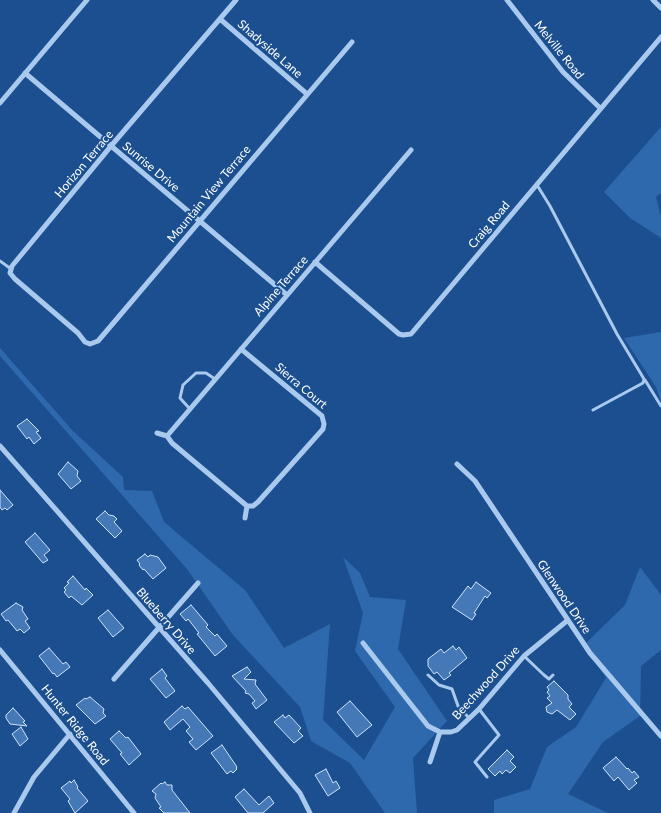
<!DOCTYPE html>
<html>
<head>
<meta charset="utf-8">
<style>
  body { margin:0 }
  canvas { display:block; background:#1b4f8f }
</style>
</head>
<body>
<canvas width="661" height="813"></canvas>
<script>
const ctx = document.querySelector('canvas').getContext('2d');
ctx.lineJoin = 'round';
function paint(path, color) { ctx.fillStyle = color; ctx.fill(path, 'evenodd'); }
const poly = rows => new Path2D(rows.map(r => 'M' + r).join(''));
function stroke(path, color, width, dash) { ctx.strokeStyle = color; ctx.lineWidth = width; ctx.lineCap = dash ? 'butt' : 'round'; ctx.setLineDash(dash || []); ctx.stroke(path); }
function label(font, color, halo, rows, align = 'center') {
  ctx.font = font + ' Lato,sans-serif'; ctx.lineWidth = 4; ctx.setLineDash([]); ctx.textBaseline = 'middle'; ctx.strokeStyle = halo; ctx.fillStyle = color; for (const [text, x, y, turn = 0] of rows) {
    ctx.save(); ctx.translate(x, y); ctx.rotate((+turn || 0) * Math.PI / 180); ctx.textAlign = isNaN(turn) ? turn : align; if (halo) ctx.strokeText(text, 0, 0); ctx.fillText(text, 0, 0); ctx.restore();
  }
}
paint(poly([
  [661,127,661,193,656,197,661,217,661,238,630,218,604,192],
  [661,332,661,402,656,387,624,338],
  [0,348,72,430,123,477,124,490,152,491,164,522,245,590,284,648,330,624,323,720,364,760,395,707,355,651,363,613,343,557,360,573,370,597,406,600,398,649,447,721,413,758,417,813,385,813,350,763,311,741,300,707,233,635,187,569,0,356],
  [640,567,661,595,661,650,641,666,640,716,603,742,568,794,608,813,494,813,494,800,530,789,547,747,576,727,606,678,584,645,625,605]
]), '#2e69ad');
const building = poly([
  [27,419,39,431,36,432,41,438,34,444,29,437,27,439,17,426,27,419],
  [68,462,78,471,77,476,81,481,71,489,58,474,68,462],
  [0,490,13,505,7,510,5,508,2,510,0,507,0,490],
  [105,511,109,515,114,516,117,519,114,522,122,531,115,538,96,519,105,511],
  [35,533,50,550,44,555,48,560,43,563,25,542,35,533],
  [145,554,148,557,150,555,158,557,166,568,153,579,144,569,143,570,139,565,140,564,137,560,145,554],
  [73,576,85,590,86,588,93,595,82,605,71,596,69,598,64,592,66,590,64,588,69,583,67,582,73,576],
  [476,582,491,593,487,598,485,596,474,613,476,614,472,620,452,607,468,586,471,589,476,582],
  [16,603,23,607,22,610,28,619,25,621,30,628,24,633,20,629,17,631,8,620,6,621,1,614,16,603],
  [191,605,208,625,206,627,215,636,217,634,227,646,215,656,197,634,199,633,188,619,186,621,180,614,191,605],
  [108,610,124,628,113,637,98,618,108,610],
  [453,646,456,650,459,647,467,658,449,673,451,675,444,680,437,672,434,674,428,666,428,659,441,649,444,653,453,646],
  [49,648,63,664,66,662,70,667,57,677,54,673,53,674,39,656,49,648],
  [247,667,251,672,244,679,256,680,255,684,267,700,256,709,252,703,255,701,249,694,245,693,246,691,232,676,247,667],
  [162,669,167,676,165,678,175,691,166,698,150,679,162,669],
  [554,681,568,695,568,699,572,704,569,707,576,714,570,720,557,710,552,714,547,712,546,707,552,703,547,698,550,696,547,692,549,690,547,687,554,681],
  [90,697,104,709,103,713,106,716,95,724,76,705,85,698,86,699,90,697],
  [350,701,372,725,357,737,337,712,350,701],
  [182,706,185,709,188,707,213,736,196,750,189,742,193,739,186,731,190,727,183,719,170,730,164,722,182,706],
  [13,708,25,721,23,722,27,726,10,724,6,718,6,715,13,708],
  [283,715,285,718,289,715,301,728,298,731,303,736,294,743,274,722,283,715],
  [21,727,28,739,20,746,12,734,21,727],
  [119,731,126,738,128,737,141,754,129,765,120,754,122,753,110,739,119,731],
  [222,745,237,767,236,768,237,769,233,773,231,771,227,774,211,753,222,745],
  [507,750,514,757,510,761,516,767,510,773,506,770,502,774,500,771,495,776,488,769,507,750],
  [616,757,627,769,628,768,632,773,634,771,639,777,634,780,637,783,629,790,618,777,614,781,603,768,616,757],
  [326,769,333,783,336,781,340,788,328,796,315,775,326,769],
  [74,780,78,787,77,788,88,801,75,813,68,801,70,799,61,788,70,781,71,783,74,780],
  [165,782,167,785,172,785,172,790,190,813,164,813,159,808,161,807,155,798,156,794,152,791,161,783,162,784,165,782],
  [244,789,259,805,269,796,274,803,263,813,248,813,235,797,244,789]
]);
paint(building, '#4478b7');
stroke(building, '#cfe3fa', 1);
stroke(poly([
  [537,185,550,206,617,334,644,379,643,383,593,410],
  [0,261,11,269],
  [645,380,661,406],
  [189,408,180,398,183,385,196,373,206,373,215,379],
  [524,656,544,675,549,679,553,675],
  [428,675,439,685,452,689,458,706,469,718],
  [479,709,499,735,475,762,487,777]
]), '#a9c9ee', 3);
stroke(poly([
  [236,0,111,146,12,266,10,273,15,279,78,333,85,342,90,344,98,341,104,334,352,42],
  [507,0,563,72,600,108],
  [653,0,661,8],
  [220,19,307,94],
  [25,73,287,295],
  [0,103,87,0],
  [315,262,399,334,403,335,411,334,661,37],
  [241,349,322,416,324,424,323,429,258,502,253,506,247,506],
  [157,433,167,436,172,443,247,506,245,518],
  [167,436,411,150],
  [0,446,208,683,300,793,310,813],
  [457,464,475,481,590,653,661,736],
  [363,643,428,726,440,732,451,732,457,730,479,709,524,656,568,620],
  [0,650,134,813],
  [114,679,198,583],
  [430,762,440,732],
  [14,813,34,777,70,734]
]), '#a9c9ee', 5);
label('12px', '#fff', '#1b4f8f', [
  ["Shadyside Lane",270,49,41],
  ["Melville Road",559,50,51],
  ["Horizon Terrace",84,164,-50],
  ["Sunrise Drive",151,167,40],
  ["Mountain View Terrace",209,194,-50],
  ["Craig Road",489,225,-50],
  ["Alpine Terrace",281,286,-49],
  ["Sierra Court",301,386,40],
  ["Glenwood Drive",564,597,56],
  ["Blueberry Drive",166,621,49],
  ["Beechwood Drive",486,683,-48],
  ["Hunter Ridge Road",75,725,51]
]);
</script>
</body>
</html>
